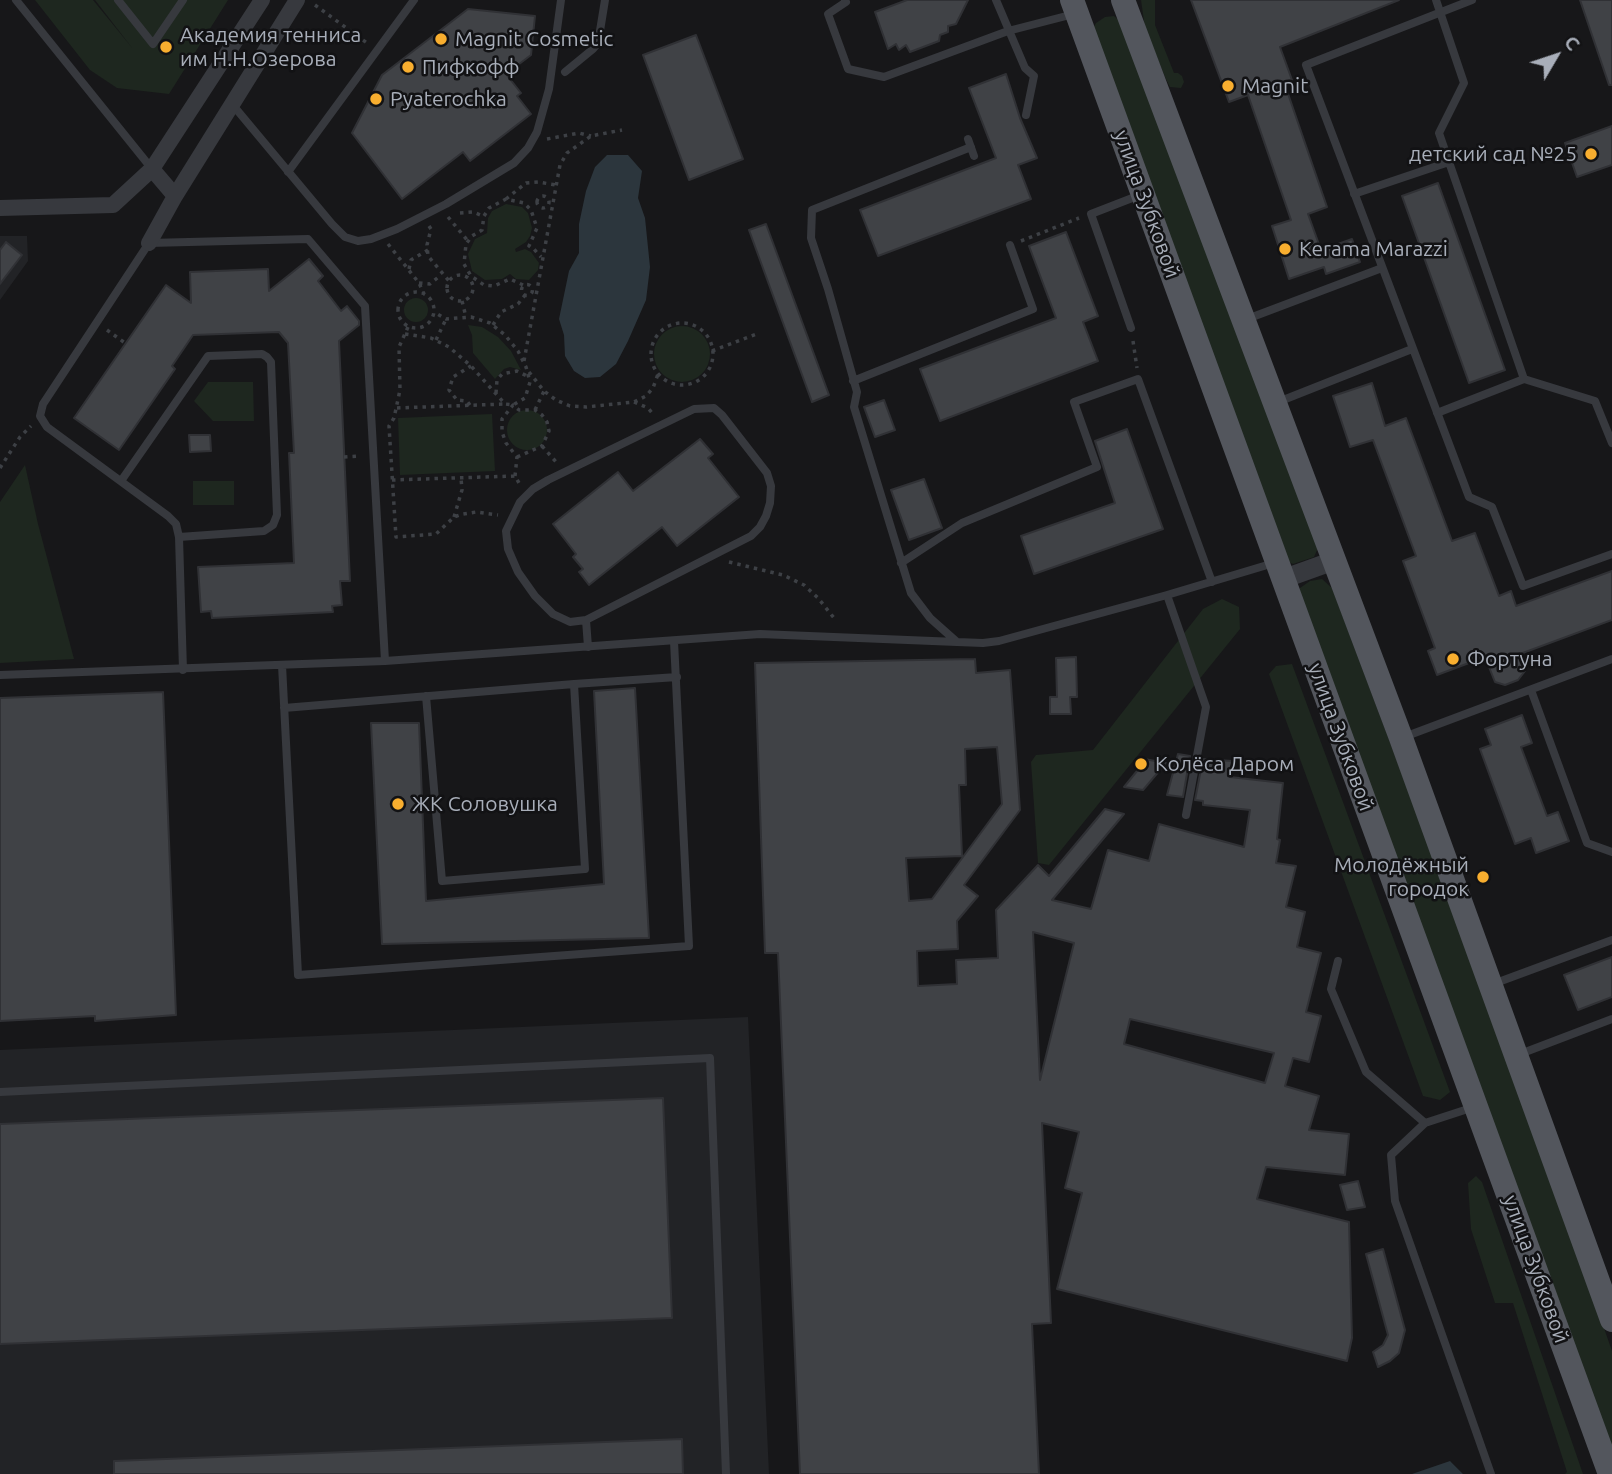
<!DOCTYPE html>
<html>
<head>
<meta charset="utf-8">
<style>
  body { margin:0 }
  #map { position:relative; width:1612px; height:1474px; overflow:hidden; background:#171719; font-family:Ubuntu,sans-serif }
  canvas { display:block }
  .north { position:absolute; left:1521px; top:21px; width:70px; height:70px; -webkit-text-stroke:5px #121214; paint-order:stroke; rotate:51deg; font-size:19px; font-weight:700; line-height:28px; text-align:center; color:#a8aeb9 }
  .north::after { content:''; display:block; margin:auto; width:24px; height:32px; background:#a8aeb9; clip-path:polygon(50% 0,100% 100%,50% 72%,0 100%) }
</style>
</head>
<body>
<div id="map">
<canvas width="1612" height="1474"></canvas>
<div class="north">С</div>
</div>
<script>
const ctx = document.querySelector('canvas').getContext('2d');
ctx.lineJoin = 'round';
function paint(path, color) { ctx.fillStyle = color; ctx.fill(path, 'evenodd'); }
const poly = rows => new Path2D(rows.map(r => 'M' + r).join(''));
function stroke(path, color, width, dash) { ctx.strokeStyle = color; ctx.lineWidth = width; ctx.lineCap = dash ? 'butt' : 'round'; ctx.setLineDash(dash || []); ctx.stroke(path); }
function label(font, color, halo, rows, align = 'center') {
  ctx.font = font + ' Ubuntu,sans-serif'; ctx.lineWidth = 5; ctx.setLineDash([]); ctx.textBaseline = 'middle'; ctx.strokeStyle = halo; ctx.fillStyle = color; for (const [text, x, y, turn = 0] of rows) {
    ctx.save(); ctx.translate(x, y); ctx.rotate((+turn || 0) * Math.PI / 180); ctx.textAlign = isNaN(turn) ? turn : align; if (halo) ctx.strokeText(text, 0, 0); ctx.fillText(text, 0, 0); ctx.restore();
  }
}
paint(poly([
  [0,236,27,236,28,261,0,300],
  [748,1017,769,1474,0,1474,0,1050]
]), '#222326');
paint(poly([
  [35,0,93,0,133,49,95,0,228,0,169,94,117,88,90,70],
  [1141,0,1155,0,1155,25,1174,73,1178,73,1182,76,1184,82,1181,88,1170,87,1165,77,1145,28],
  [1114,16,1121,22,1318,548,1314,557,1293,564,1285,560,1092,30,1096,23,1105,17],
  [506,204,522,207,528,213,532,228,530,236,526,242,515,249,516,252,525,249,531,252,539,263,538,270,529,280,516,279,510,274,502,279,485,280,472,271,468,254,475,239,487,233,488,218,492,211],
  '404 310a12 12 0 1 1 24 0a12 12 0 1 1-24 0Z',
  [468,325,482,327,498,337,511,351,521,370,510,367,504,369,495,379,473,353,472,335],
  '654 354a28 28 0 1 1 56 0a28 28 0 1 1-56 0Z',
  [208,382,253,382,254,421,213,421,194,401],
  '507 430a20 20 0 1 1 40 0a20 20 0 1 1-40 0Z',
  [492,414,495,471,400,475,398,418],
  [25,465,38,524,74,659,0,663,0,502],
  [193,481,234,481,234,505,193,505],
  [1322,579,1332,588,1521,1091,1612,1351,1612,1458,1297,596,1300,588,1310,581],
  [1222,599,1239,607,1240,629,1049,865,1038,863,1031,762,1036,755,1093,750,1203,609],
  [1292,664,1450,1092,1440,1100,1423,1096,1269,674,1276,666],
  [1476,1176,1482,1182,1583,1474,1565,1474,1567,1472,1513,1303,1495,1303,1471,1229,1468,1183]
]), '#1e271f');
paint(poly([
  [607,155,628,155,642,171,638,198,645,218,650,267,646,300,628,341,616,364,600,377,585,378,574,371,565,356,564,335,559,319,569,271,579,253,579,224,586,191,595,167],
  [1450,1461,1463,1474,1412,1474]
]), '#2c363d');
const building = poly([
  [907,0,968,0,956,24,948,26,948,32,940,35,939,41,910,52,906,45,899,50,896,44,888,49,875,12,907,0],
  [1191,0,1399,0,1280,47,1292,80,1284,82,1327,207,1308,214,1321,250,1352,239,1360,262,1326,274,1324,267,1289,279,1272,226,1291,220,1248,95,1229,102,1191,0],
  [1580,0,1612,0,1612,85,1609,85,1580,0],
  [468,9,535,16,531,55,506,74,521,93,517,96,531,114,470,161,463,152,402,199,352,133,382,75,468,9],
  [696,35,743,159,689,180,643,55,696,35],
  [1006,74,1020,118,1037,158,1018,165,1031,199,878,256,860,210,996,158,969,88,1006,74],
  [1612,126,1612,165,1577,177,1565,143,1612,126],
  [1438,183,1505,370,1469,383,1402,196,1438,183],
  [766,224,829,395,812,402,749,230,766,224],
  [1066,232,1098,316,1083,322,1098,361,940,421,920,369,1056,318,1029,246,1066,232],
  [6,242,22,255,0,284,0,250,6,242],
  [309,259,323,276,318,281,341,311,347,306,359,321,359,325,339,341,350,581,340,581,342,605,332,606,333,612,212,618,211,611,201,612,198,567,294,563,289,453,294,453,288,343,279,332,193,335,172,366,175,369,119,450,74,418,166,285,191,303,190,272,268,269,269,291,309,259],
  [1372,383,1385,426,1406,418,1452,541,1475,533,1499,596,1511,591,1516,606,1612,571,1612,620,1520,654,1525,671,1518,680,1505,685,1495,682,1485,657,1437,675,1428,651,1435,648,1403,561,1416,556,1373,440,1350,447,1333,396,1372,383],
  [884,400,895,430,875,437,864,407,884,400],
  [1127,429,1163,529,1034,574,1021,536,1115,503,1095,441,1127,429],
  [189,435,210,435,211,451,190,452,189,435],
  [700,439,713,454,708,458,739,497,677,546,662,527,589,585,579,572,583,569,573,557,576,554,553,524,618,472,633,491,700,439],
  [924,479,942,528,909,540,891,490,924,479],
  [1076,657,1077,697,1070,697,1071,714,1050,714,1050,697,1057,697,1056,658,1076,657],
  [975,659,976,673,1010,670,1020,810,964,885,978,896,957,921,958,949,917,951,918,986,957,984,956,960,998,958,996,910,1038,865,1049,876,1105,809,1124,814,1052,900,1091,909,1108,850,1149,861,1159,824,1244,847,1250,810,1203,805,1203,801,1195,800,1203,759,1232,761,1230,777,1283,783,1277,839,1280,840,1276,863,1296,866,1286,907,1305,912,1297,947,1321,953,1306,1012,1321,1016,1309,1062,1293,1058,1285,1086,1319,1096,1309,1130,1349,1134,1345,1175,1266,1167,1257,1199,1349,1222,1352,1338,1347,1361,1057,1289,1082,1193,1065,1188,1079,1132,1042,1123,1051,1323,1032,1324,1039,1474,800,1474,778,953,765,953,755,663,975,659],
  [997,747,1002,804,932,899,909,901,906,858,962,856,959,785,966,785,965,749,997,747],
  [1033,932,1074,943,1040,1080,1033,932],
  [1130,1019,1274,1053,1265,1083,1124,1044,1130,1019],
  [635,688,649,938,382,944,371,723,419,723,426,901,604,884,594,691,635,688],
  [163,692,176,1015,95,1021,95,1016,0,1021,0,698,163,692],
  [1522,715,1532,743,1521,747,1547,816,1558,812,1569,841,1536,853,1531,838,1515,844,1480,749,1491,745,1485,729,1522,715],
  [1178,754,1190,756,1183,797,1167,795,1178,754],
  [1139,758,1166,763,1143,790,1124,787,1137,771,1139,758],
  [1612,957,1612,997,1578,1010,1564,975,1612,957],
  [663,1098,672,1318,0,1344,0,1124,663,1098],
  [1358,1181,1365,1207,1347,1210,1340,1185,1358,1181],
  [1383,1249,1405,1330,1399,1353,1390,1361,1378,1367,1373,1352,1383,1345,1388,1335,1366,1254,1383,1249],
  [682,1439,683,1474,114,1474,114,1461,682,1439]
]);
paint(building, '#404246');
stroke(building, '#303135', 2);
stroke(poly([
  [315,5,367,43],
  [547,139,579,133,591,136],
  '537 202a6 6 0 1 1 12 0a6 6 0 1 1-12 0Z',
  [506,199,526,183,538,182,556,185],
  [460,213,473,212,483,216],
  [448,217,468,241],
  [429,226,431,229,427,245,428,256,449,281],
  [1021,241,1079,218],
  [388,244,419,283,424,294],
  [409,269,411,260,428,250],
  '447 288a13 13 0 1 1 26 0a13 13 0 1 1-26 0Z',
  [419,283,430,284,441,275],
  '521.5 290a5.5 5.5 0 1 1 11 0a5.5 5.5 0 1 1-11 0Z',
  [523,285,510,279,494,286,484,285,471,276,464,264,466,244,472,236,482,230,484,216,489,208,506,199,524,203,531,210,537,228,529,246,533,248,541,257],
  '398 310a18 18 0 1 1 36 0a18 18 0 1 1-36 0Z',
  [462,301,466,317],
  '651 354a31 31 0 1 1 62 0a31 31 0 1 1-62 0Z',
  [493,325,501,312,518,304,525,295],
  [408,327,399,347,400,390,394,418,389,426,396,537,436,534,454,517,463,514,476,512,498,515],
  [107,330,125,343],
  [405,334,431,338,449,347,471,366,505,404,513,405,525,398,530,382,526,367,518,351,505,335,490,323,471,317,446,319,434,312],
  [436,340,446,319],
  [1133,341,1137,368],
  [712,351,759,333],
  [524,361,560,165,567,153,591,136,622,130],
  [529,372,544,391,556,400,570,406,586,407,634,402,646,396,653,388,658,374],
  [496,393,497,380,502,374,517,371,527,376],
  [634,402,648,408,653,414],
  [470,405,467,401,457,400,449,390,453,377,471,366],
  [397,408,504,404],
  [535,410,544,391],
  [542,446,557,463],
  [344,457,360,456],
  [0,468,20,437,31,426],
  [515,476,517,457,506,443,502,432,502,419,513,405,519,410,535,410,542,415,547,422,549,431,542,446,517,457],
  [392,480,515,476,519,483],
  [454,517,462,490,461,478],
  [729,562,783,575,804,585,818,598,834,618]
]), '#3d4045', 3.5, [3.5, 5]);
stroke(poly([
  [16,0,152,169],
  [118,0,153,44,183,0],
  [845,0,846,2,828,14,848,69,884,77,1008,31,1074,14],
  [996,0,1025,68,1034,76,1026,115],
  [1436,0,1464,83,1439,133,1449,162],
  [1472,0,1306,65,1469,497,1492,507,1523,586,1612,554],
  [565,72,593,49,598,43,605,0],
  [232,104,332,224,345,237,358,241,371,239,397,229,446,204,514,163,528,148,537,132,549,89,561,0],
  [968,139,974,156],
  [971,147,812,210,811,238,828,289,857,392,854,407,911,593,930,618,957,642,983,643,999,641,1167,595,1274,563],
  [288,172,414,0],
  [1354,194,1449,162,1524,379,1437,413],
  [1247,319,1382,268],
  [1131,328,1091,214,1140,195],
  [1524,379,1595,401,1612,443],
  [853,381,1033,309,1010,245],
  [1278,402,1412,349],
  [121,481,208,356,262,354,267,357,271,362,277,515,273,525,264,531,179,537],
  [901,563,962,523,1097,467,1074,402,1138,379,1212,582],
  [1167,595,1206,707,1186,815],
  [586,620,570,622,553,614,535,596,518,572,508,549,506,531,520,502,533,489,548,480,694,409,714,408,722,415,767,473,771,486,770,503,766,516,760,527,751,536,586,620,588,647],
  [282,665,298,975,689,946,674,641],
  [183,670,179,537,176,524,168,516,47,427,40,416,43,404,149,243,308,239,365,306,385,661],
  [0,675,385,661,760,634,957,642],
  [1531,690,1587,843,1612,852],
  [426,696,442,881,585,869,574,684,677,677],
  [284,708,574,684],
  [1404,737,1612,659],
  [1338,961,1331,989,1366,1072,1425,1123],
  [1493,984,1612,940],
  [1520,1054,1612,1019],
  [0,1092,710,1058,726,1474],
  [1474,1107,1425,1123,1391,1155,1395,1201,1491,1474]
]), '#37393e', 8);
stroke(poly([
  [152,169,175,196],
  [0,208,113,205,152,169,262,0],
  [149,243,175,196,297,0]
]), '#37393e', 16);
stroke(poly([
  [1283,579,1333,561]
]), '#37393e', 19);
stroke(poly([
  [1072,0,1610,1474],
  [1123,0,1401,738,1612,1320]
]), '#53565d', 24);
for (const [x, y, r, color] of [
  [441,39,7,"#f8ae2f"],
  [166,47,7,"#f8ae2f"],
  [408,67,7,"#f8ae2f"],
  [1228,86,7,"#f8ae2f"],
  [376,99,7,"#f8ae2f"],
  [1591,154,7,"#f8ae2f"],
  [1285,249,7,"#f8ae2f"],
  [1453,659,7,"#f8ae2f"],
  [1141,764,7,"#f8ae2f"],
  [398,804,7,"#f8ae2f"],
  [1483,877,7,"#f8ae2f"]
]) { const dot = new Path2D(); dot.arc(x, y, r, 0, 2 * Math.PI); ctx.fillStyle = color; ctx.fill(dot); stroke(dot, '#121214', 2.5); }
label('21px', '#a8aeb9', '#121214', [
  ["Академия тенниса",180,35],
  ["им Н.Н.Озерова",180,59],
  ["Magnit Cosmetic",455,39],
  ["Пифкофф",422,67],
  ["Magnit",1242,86],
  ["Pyaterochka",390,99],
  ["детский сад №25",1577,154,"right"],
  ["Kerama Marazzi",1299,249],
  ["Фортуна",1467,659],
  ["Колёса Даром",1155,764],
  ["ЖК Соловушка",412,804],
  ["Молодёжный",1469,865,"right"],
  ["городок",1469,889,"right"]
], 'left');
label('21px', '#a8aeb9', '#121214', [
  ["улица Зубковой",1147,204,70],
  ["улица Зубковой",1341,737,70],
  ["улица Зубковой",1536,1269,70]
]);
</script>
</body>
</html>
